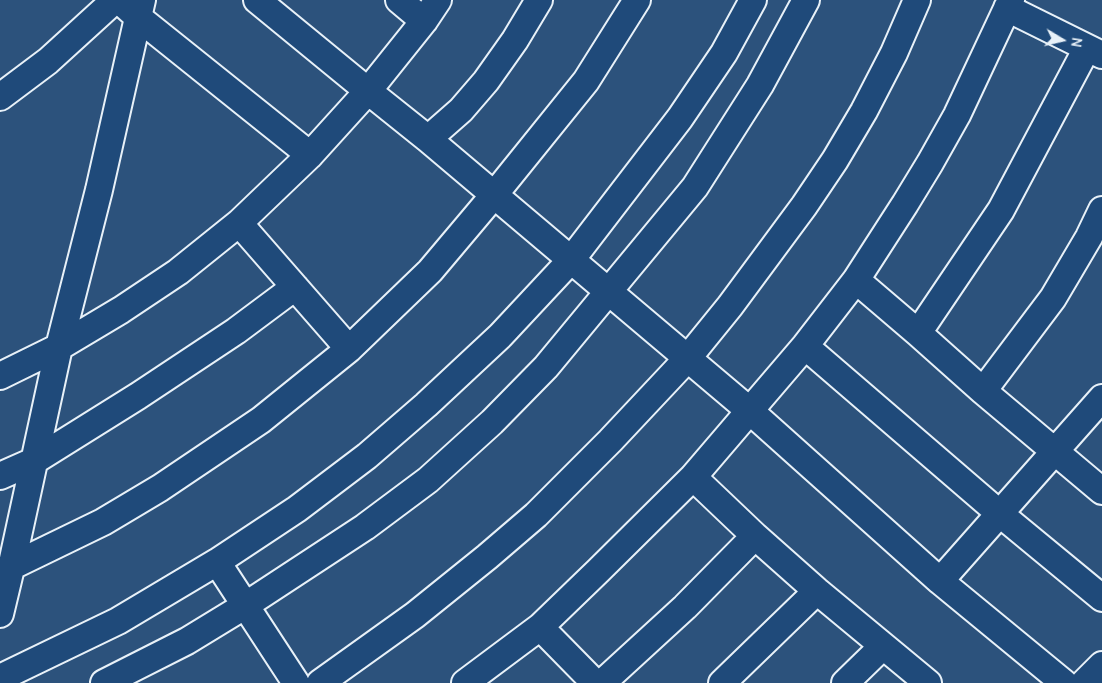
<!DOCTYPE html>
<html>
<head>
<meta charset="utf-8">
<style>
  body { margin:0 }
  #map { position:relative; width:1102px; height:683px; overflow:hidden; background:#2c527c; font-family:Delius,sans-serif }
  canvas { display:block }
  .north { position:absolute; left:1037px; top:15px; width:50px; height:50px; -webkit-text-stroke:4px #1f4a7a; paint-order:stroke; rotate:99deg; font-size:14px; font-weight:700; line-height:20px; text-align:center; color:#e8f1f8 }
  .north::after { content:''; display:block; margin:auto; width:18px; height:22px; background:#e8f1f8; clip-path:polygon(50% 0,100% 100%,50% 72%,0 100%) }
</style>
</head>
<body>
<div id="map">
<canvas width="1102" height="683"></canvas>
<div class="north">N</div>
</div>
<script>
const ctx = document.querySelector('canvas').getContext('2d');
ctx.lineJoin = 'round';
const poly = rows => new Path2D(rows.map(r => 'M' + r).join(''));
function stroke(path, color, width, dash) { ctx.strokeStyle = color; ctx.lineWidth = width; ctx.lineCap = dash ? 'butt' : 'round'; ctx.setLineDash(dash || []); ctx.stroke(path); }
const minor = poly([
  [119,0,139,18,310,155],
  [257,0,368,91,428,139,750,411,940,581,1064,683],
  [399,0,424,21],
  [1007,8,1102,55],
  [0,97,48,61,115,0],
  [428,139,461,110,486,81,515,40,539,0],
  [239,223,349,349],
  [856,280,918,333,983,391,1102,491],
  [918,333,1001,210,1087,48],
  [805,346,999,513,1102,598],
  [0,376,59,347,121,310,178,272,239,223,310,155,368,91,424,21,438,0],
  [983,391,1053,298,1089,237,1102,210],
  [0,476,34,461,138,396,236,331,295,287],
  [693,477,755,536,817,591,928,683],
  [217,562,296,683],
  [0,572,103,522,160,488,261,420,349,349,430,271,494,195,586,81,637,0],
  [940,581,1102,398],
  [0,614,11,568,59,347,99,190,142,0],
  [540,627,595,683],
  [0,678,118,621,217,562,297,509,367,456,426,405,500,336,571,260,680,118,724,53,753,0],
  [104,683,187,641,246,605,365,527,428,480,492,422,546,367,695,187,760,85,806,0],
  [320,683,415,615,487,557,536,515,610,441,687,359,730,306,804,206,835,160,864,111,894,53,917,0],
  [465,683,540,627,598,571,693,477,805,346,856,280,905,204,930,163,957,115,1011,0],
  [602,683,685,607,755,536],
  [722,683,817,591],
  [845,683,883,646],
  [1084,683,1102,665]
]);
stroke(minor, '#e8f1f8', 30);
stroke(minor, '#1f4a7a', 26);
</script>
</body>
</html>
